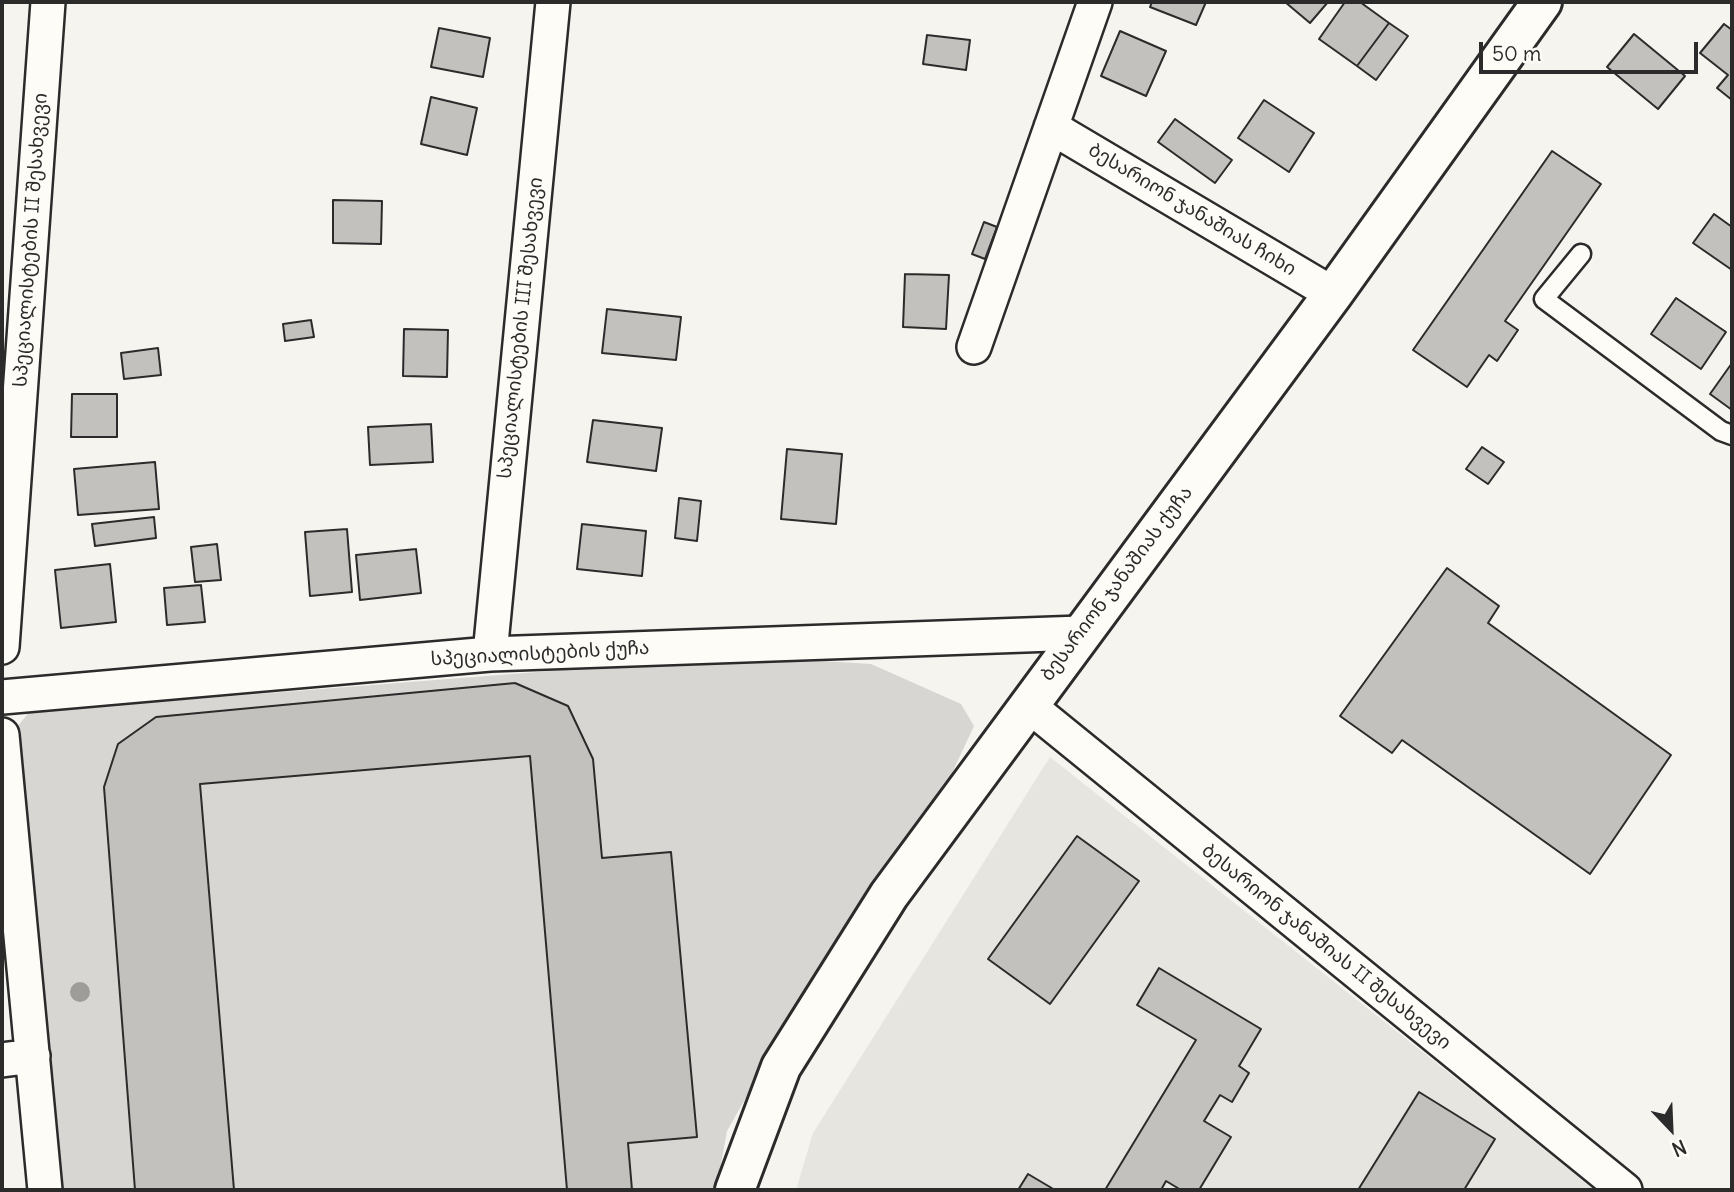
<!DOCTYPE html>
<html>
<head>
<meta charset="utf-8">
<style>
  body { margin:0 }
  #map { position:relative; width:1734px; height:1192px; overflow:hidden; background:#f5f4ef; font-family:Delius,sans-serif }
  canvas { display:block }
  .frame { position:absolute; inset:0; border:4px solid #2b2b2b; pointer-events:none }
  .north { position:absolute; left:1636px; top:1094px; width:70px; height:70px; -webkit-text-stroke:5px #fdfcf7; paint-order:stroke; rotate:157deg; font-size:19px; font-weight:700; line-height:28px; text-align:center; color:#2b2b2b }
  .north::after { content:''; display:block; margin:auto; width:24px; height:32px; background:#2b2b2b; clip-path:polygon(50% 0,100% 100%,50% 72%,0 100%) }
  .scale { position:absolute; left:1479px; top:42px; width:219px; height:32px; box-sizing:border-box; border:4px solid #2b2b2b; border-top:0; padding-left:9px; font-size:21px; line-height:24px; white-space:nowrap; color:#2b2b2b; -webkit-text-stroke:5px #fdfcf7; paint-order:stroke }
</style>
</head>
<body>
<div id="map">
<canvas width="1734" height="1192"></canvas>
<div class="frame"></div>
<div class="north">N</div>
<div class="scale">50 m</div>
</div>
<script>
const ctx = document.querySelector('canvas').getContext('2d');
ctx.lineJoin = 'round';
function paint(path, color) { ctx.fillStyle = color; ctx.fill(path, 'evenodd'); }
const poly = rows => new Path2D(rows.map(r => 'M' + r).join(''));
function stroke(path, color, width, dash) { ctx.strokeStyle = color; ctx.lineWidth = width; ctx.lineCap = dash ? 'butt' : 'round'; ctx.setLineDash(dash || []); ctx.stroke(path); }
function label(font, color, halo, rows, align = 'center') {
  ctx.font = font + ' Delius,"Noto Sans Georgian",sans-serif'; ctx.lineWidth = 6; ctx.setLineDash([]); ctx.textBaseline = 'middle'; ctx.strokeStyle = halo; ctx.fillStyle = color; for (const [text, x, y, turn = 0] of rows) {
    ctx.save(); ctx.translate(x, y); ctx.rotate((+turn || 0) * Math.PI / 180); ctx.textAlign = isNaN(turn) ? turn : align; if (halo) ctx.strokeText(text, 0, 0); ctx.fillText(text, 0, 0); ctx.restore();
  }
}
paint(poly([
  [1050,757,1597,1190,796,1190,813,1133]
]), '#e6e5e0');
paint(poly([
  [741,656,871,664,961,704,974,726,944,790,809,986,727,1131,716,1190,63,1190,18,726,29,712]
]), '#d7d6d2');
const building = poly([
  [1152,2,1206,2,1196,25,1150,7,1152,2],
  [1285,2,1328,2,1310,23,1285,2],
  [1345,2,1360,2,1389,23,1357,66,1319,39,1345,2],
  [1389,23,1408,36,1376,80,1357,66,1389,23],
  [1724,24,1732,30,1732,100,1717,88,1728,75,1700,53,1724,24],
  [439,28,490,38,483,77,431,67,439,28],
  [1120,31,1166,51,1146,96,1101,76,1120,31],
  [1634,34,1685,76,1658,109,1607,67,1634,34],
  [927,35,970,40,966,70,923,64,927,35],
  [431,97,477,108,467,155,421,144,431,97],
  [1264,100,1314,133,1289,172,1238,138,1264,100],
  [1175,119,1232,160,1215,183,1158,142,1175,119],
  [1552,151,1601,184,1505,321,1518,330,1497,361,1489,355,1467,387,1413,350,1552,151],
  [333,200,382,201,381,244,333,243,333,200],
  [1714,214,1732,227,1732,270,1693,243,1714,214],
  [984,222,997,227,985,259,972,254,984,222],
  [905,274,949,275,946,329,903,327,905,274],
  [1676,298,1726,332,1701,369,1651,334,1676,298],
  [607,309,681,317,676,360,602,353,607,309],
  [311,320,314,337,285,341,283,324,311,320],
  [404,329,448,330,447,377,403,376,404,329],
  [158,348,161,375,124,379,121,353,158,348],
  [1732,363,1732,410,1710,394,1732,363],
  [72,394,117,394,117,437,71,437,72,394],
  [593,420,662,428,656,471,587,462,593,420],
  [431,424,433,462,370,465,368,427,431,424],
  [1482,447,1504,462,1488,484,1466,469,1482,447],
  [787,449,842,454,836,524,781,519,787,449],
  [155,462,159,509,78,515,74,469,155,462],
  [679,498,701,501,697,541,675,538,679,498],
  [154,517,156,538,95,546,92,524,154,517],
  [582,524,646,531,642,576,577,569,582,524],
  [347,529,352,592,310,596,305,532,347,529],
  [217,544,221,580,195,582,191,547,217,544],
  [416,549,421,593,360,600,356,555,416,549],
  [110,564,116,622,61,628,55,570,110,564],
  [1447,568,1499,606,1488,623,1671,755,1590,874,1402,740,1392,753,1340,716,1447,568],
  [201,585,205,622,167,625,164,588,201,585],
  [515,683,568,706,593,759,602,858,671,852,697,1137,628,1143,632,1190,567,1190,530,756,200,784,234,1190,135,1190,104,787,118,744,156,717,515,683],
  [1077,836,1139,881,1050,1004,988,959,1077,836],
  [1159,968,1261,1029,1239,1066,1249,1073,1232,1102,1220,1095,1204,1121,1231,1137,1199,1190,1181,1190,1166,1181,1161,1190,1105,1190,1196,1040,1137,1005,1159,968],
  [1419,1092,1495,1139,1464,1190,1358,1190,1419,1092],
  [1028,1174,1055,1190,1018,1190,1028,1174]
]);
paint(building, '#c2c1be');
stroke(building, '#2b2b2b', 2);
const lane = poly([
  [1581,254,1544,299,1721,431,1732,435]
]);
const street = poly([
  [1051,127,1333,294],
  [974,347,1095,2],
  [2,647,48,2],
  [490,654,553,2],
  [2,697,490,654,1081,633],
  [1028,705,1625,1190],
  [2,735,45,1190],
  [2,1060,33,1056]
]);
const secondary = poly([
  [735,1190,781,1067,889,895,1333,294,1542,2]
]);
stroke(lane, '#2b2b2b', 23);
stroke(street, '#2b2b2b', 38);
stroke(secondary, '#2b2b2b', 44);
stroke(lane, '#fdfcf7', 18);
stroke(street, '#fdfcf7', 33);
stroke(secondary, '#fdfcf7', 38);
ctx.fillStyle = '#9e9d9a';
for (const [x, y] of [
  [80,992]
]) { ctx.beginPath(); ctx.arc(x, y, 10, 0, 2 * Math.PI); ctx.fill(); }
label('19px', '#2b2b2b', '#fdfcf7', [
  ["ბესარიონ ჯანაშიას ჩიხი",1192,210,31],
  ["სპეციალისტების II შესახვევი",31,240,-86],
  ["სპეციალისტების III შესახვევი",521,328,-84],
  ["ბესარიონ ჯანაშიას ქუჩა",1117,584,-53],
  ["სპეციალისტების ქუჩა",540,654,-3],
  ["ბესარიონ ჯანაშიას II შესახვევი",1326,947,39]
]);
</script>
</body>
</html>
